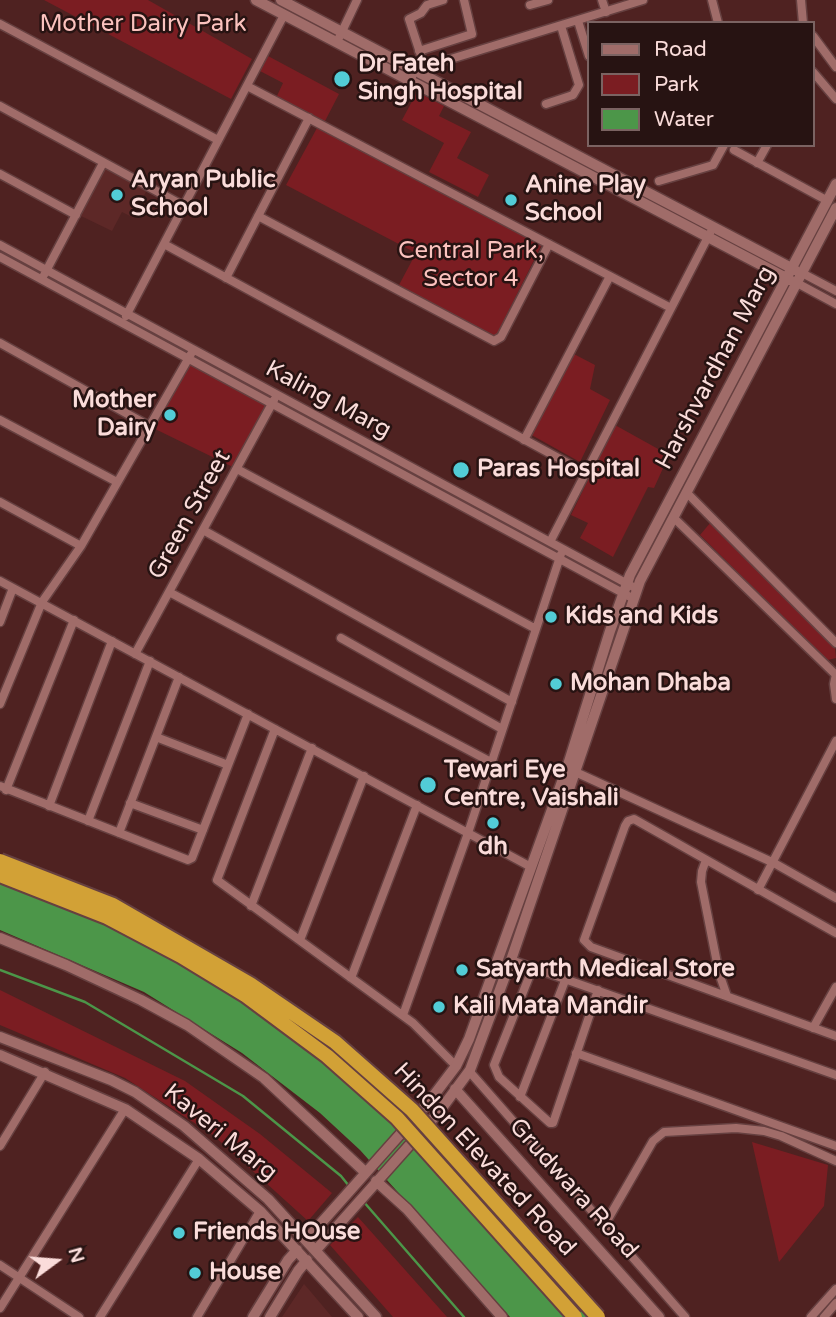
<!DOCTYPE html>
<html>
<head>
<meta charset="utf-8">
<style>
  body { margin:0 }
  #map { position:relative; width:836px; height:1317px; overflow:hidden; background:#4f2221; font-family:"Varela Round",sans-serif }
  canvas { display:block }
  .legend { position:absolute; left:587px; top:21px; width:228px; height:126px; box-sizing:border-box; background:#271312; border:2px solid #7b6362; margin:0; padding:9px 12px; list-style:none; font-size:21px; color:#fadcda }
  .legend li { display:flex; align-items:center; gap:14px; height:35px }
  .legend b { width:35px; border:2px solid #7b6362 }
  .north { position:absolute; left:21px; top:1226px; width:70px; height:70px; -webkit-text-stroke:5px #271312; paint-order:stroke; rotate:74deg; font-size:19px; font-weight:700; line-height:28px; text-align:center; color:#fadcda }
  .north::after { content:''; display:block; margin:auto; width:24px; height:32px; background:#fadcda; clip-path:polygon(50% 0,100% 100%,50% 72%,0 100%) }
</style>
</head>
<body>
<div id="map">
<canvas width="836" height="1317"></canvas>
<ul class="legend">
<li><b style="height:9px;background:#a06c69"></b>Road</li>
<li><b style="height:19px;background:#7b1d22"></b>Park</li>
<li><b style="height:19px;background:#4c9649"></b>Water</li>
</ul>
<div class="north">N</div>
</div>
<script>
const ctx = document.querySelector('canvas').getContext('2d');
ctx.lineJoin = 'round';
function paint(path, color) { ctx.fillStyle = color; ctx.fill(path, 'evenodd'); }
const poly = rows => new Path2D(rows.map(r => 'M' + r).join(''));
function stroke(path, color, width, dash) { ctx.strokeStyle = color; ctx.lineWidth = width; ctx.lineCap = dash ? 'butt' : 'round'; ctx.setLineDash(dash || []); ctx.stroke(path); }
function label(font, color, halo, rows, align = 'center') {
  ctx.font = font + ' "Varela Round",sans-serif'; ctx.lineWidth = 5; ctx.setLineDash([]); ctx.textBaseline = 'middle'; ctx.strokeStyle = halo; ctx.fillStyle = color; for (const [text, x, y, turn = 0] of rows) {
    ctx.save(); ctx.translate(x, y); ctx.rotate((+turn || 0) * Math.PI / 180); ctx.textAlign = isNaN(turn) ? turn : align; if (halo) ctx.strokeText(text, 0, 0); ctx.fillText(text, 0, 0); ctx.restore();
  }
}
paint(poly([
  [104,167,147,190,132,217,122,212,112,231,79,215],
  [304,1284,311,1292,332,1317,282,1317]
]), '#5d2827');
paint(poly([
  [44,0,148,0,252,59,231,99],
  [268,56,339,94,324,123,276,98,283,83,260,71],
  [417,92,444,106,439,116,471,132,457,158,489,175,478,197,429,172,444,143,402,120],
  [317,128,542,244,495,338,399,285,416,253,286,185],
  [570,352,595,365,590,389,610,400,580,462,528,433],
  [189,359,272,404,237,469,151,427],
  [615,425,669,455,654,488,648,487,613,557,580,538,588,523,571,515],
  [711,522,835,647,836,658,828,660,825,658,700,535],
  [0,990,185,1081,260,1134,332,1193,308,1221,213,1135,125,1078,0,1025],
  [752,1142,828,1165,824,1206,779,1262],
  [358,1217,447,1317,393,1317,330,1245]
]), '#7b1d22');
paint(poly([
  [0,869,238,987,385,1095,492,1209,587,1317,510,1317,360,1150,320,1113,242,1053,144,992,0,930]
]), '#4c9649');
stroke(poly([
  [0,970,85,1002,243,1096,341,1176,349,1186],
  [363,1201,464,1317]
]), '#4c9649', 2.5);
const minor = poly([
  [602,0,606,12],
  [712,0,718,23],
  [801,0,803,23],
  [530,5,548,0],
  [578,21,589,56],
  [0,24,218,140],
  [813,36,836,67],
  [337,42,357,0],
  [419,51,472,34,464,0],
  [425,68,409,19,421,13,427,5,443,0],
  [813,72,836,99],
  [410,81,415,70,643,0],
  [247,86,671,308],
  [546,104,573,95,579,85,561,26],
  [0,106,184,206],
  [734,150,828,201],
  [757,163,767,145],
  [0,174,76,215],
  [659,181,713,165,724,145],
  [258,216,494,341,501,337,549,244],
  [164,244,586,473],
  [0,245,637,589],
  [0,257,634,599],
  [802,273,836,291],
  [44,275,103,163],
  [226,278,309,118],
  [797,283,836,304],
  [126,316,284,15],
  [0,343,151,427],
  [0,420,117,482],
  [524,440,610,276],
  [237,469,536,629],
  [687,493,836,643],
  [0,502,81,546],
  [674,518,836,675],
  [203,530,512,702],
  [550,542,710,233],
  [0,581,531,867],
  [169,592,491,762],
  [0,622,13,588],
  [341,638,502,729],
  [135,654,274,400],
  [836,674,834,684,836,699],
  [0,704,42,602,81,546,191,354],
  [275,729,217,880,413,1023,456,1066],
  [156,737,228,765],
  [571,770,774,863,836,898],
  [0,786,188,860,192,858,248,714],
  [6,790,74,620],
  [130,803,203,830],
  [49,806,112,641],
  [88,821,150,661],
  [119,833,179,677],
  [706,860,702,871,701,882,719,973,727,996],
  [758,890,836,741],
  [251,906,312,748],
  [836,933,634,819,628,821,625,826,584,940,591,947,836,1036],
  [300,940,364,776],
  [511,960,836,1075],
  [533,967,494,1065,499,1077,550,1123,553,1123,598,990],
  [351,978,417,805],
  [403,1015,468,833,561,554],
  [813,1028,836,987],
  [576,1053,836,1146],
  [469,1071,685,1317],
  [520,1097,566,978],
  [0,1146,45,1072],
  [604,1226,653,1141,664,1132,736,1128,764,1131,781,1136,836,1161],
  [0,1265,79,1317],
  [0,1308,125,1109],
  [100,1317,199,1159],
  [197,1317,260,1211],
  [811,1317,836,1289],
  [824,1317,836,1303]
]);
const tertiary = poly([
  [256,0,790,280],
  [281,0,795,270],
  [0,938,66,965,141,1000,187,1025,264,1078,365,1172],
  [0,1037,111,1080,135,1092,184,1126,268,1199,376,1317],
  [0,1055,125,1109,199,1159,260,1211,358,1317],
  [455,1089,659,1317],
  [376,1181,407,1209,502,1317],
  [306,1240,428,1103,456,1066,469,1039,567,768,610,631,630,575,836,184],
  [316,1250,439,1112,470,1070,511,960,640,581,836,208],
  [253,1317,288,1260,297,1250],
  [270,1317,298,1271,307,1260]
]);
stroke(minor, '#664040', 11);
stroke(tertiary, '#664040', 13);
stroke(minor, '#a06c69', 8);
stroke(tertiary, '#a06c69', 10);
const motorwayBridge = poly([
  [0,861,113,905,250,984,335,1042,412,1110,598,1317],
  [0,875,107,917,181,956,245,995,327,1056,397,1118,575,1317]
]);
stroke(motorwayBridge, '#664040', 18, []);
stroke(motorwayBridge, '#d2a136', 14);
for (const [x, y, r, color] of [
  [342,79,9,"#52ccd6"],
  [117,195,7,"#52ccd6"],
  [511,200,7,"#52ccd6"],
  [170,415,7,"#52ccd6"],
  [461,470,9,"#52ccd6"],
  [551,617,7,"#52ccd6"],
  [556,684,7,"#52ccd6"],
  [428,785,9,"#52ccd6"],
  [493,823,7,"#52ccd6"],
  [462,970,7,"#52ccd6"],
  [439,1007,7,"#52ccd6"],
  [179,1233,7,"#52ccd6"],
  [195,1273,7,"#52ccd6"]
]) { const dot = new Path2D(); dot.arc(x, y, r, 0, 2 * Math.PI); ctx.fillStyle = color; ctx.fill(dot); stroke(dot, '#271312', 2.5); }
label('24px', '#fbc2be', '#271312', [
  ["Mother Dairy Park",143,25],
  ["Central Park,",471,252],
  ["Sector 4",471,280]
]);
label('bold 24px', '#fadcda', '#271312', [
  ["Dr Fateh",358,65],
  ["Singh Hospital",358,93],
  ["Aryan Public",131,181],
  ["School",131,209],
  ["Anine Play",525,186],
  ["School",525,214],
  ["Mother",156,401,"right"],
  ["Dairy",156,429,"right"],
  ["Paras Hospital",477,470],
  ["Kids and Kids",565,617],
  ["Mohan Dhaba",570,684],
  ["Tewari Eye",444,771],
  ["Centre, Vaishali",444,799],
  ["dh",493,848,"center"],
  ["Satyarth Medical Store",476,970],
  ["Kali Mata Mandir",453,1007],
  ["Friends HOuse",193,1233],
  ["House",209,1273]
], 'left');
label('24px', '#fadcda', '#271312', [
  ["Harshvardhan Marg",716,368,-62],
  ["Kaling Marg",328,400,28],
  ["Green Street",190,515,-61],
  ["Kaveri Marg",220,1133,39],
  ["Hindon Elevated Road",484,1160,47],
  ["Grudwara Road",573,1189,48]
]);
</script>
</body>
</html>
